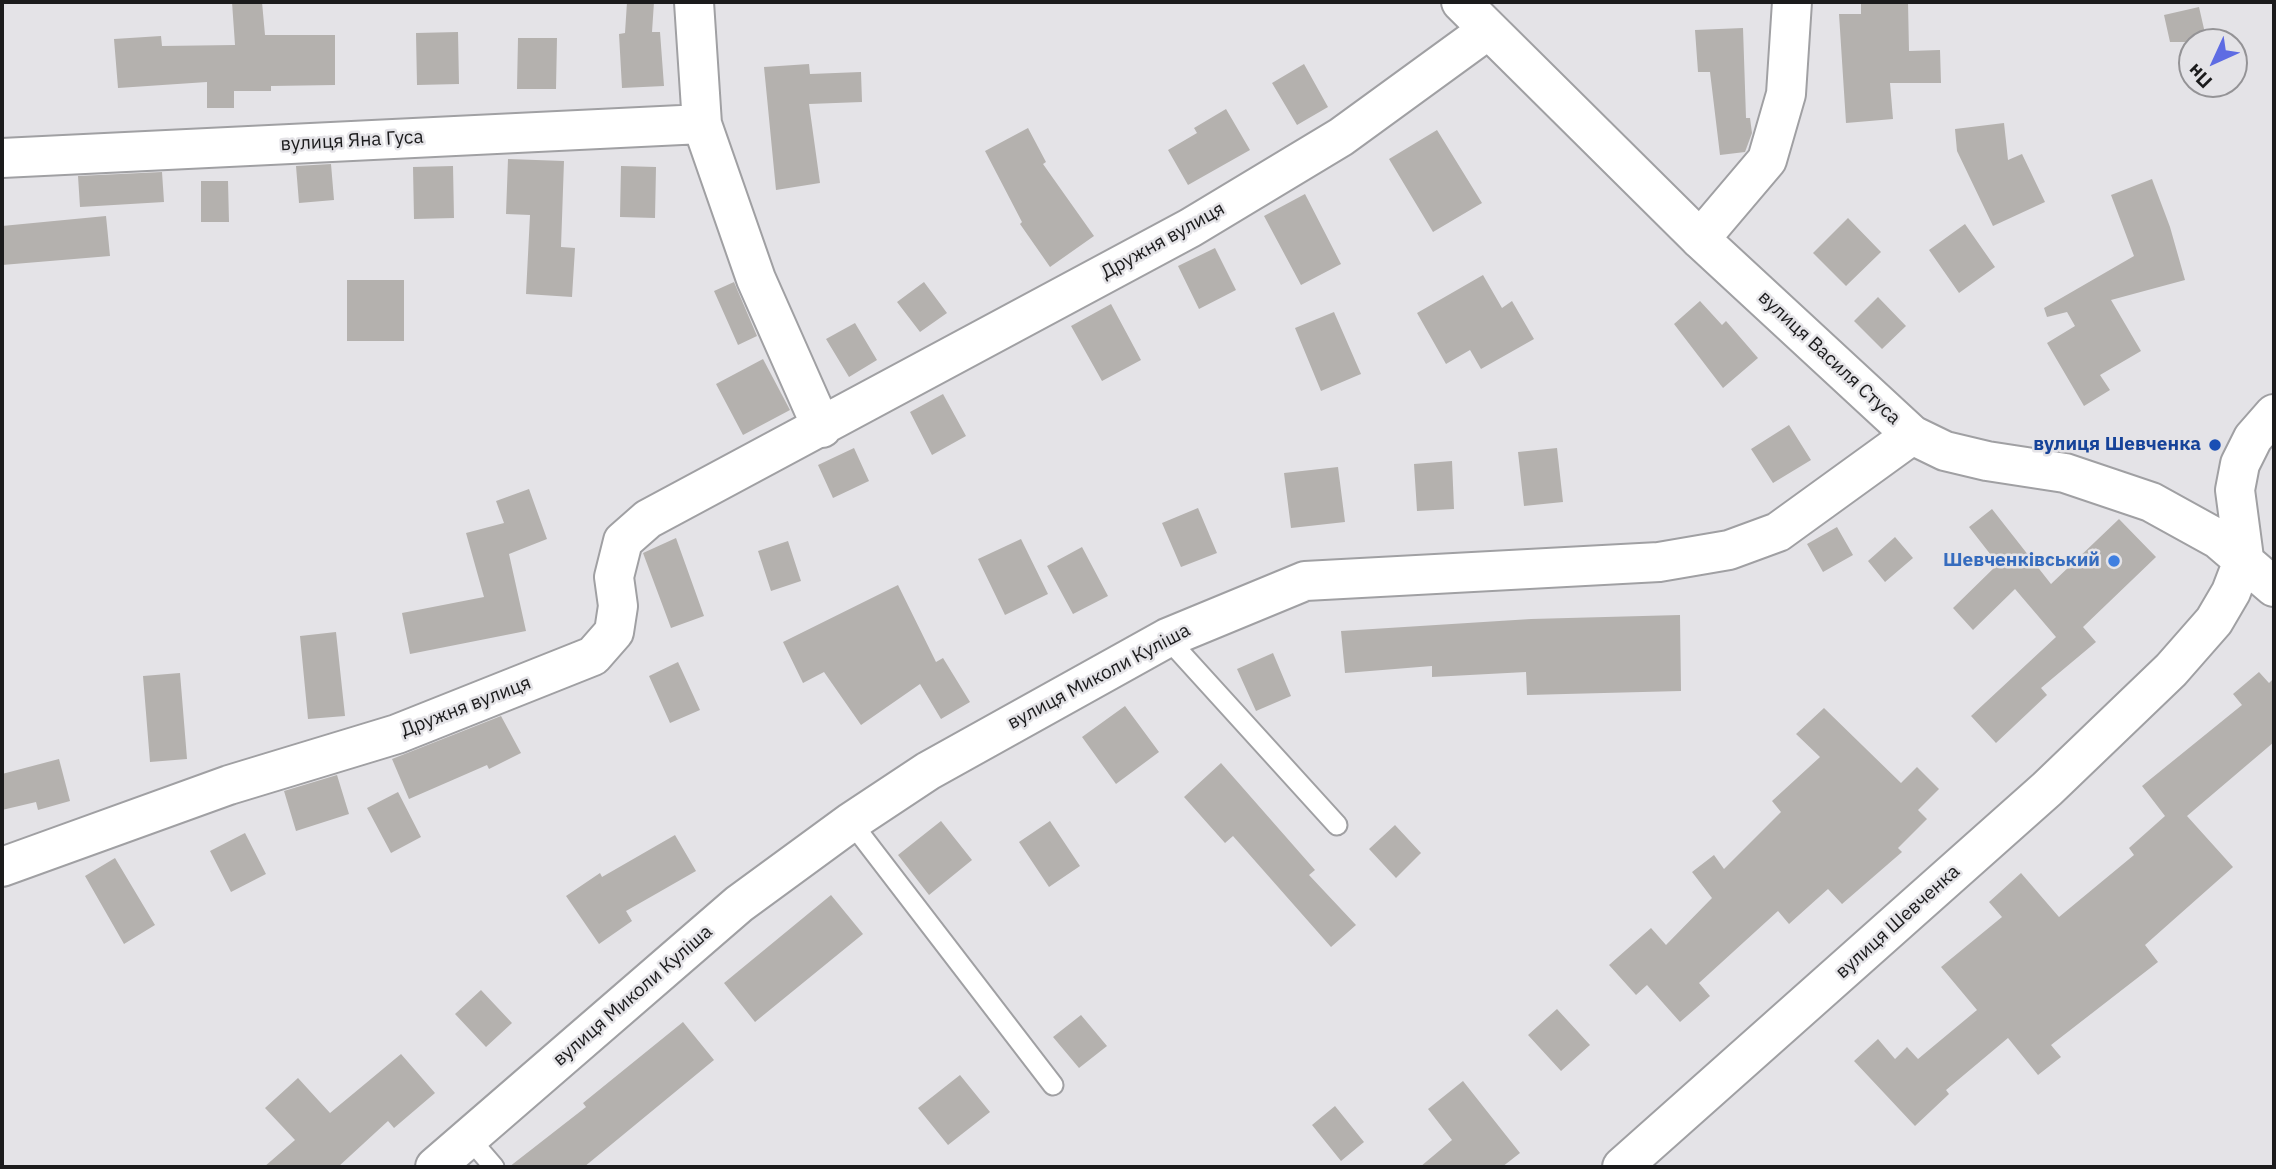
<!DOCTYPE html>
<html>
<head>
<meta charset="utf-8">
<style>
  body { margin:0 }
  #map { position:relative; width:2276px; height:1169px; overflow:hidden; background:#e4e3e7; font-family:"IBM Plex Sans",sans-serif }
  canvas { display:block }
  .frame { position:absolute; inset:0; border:4px solid #1b1b1c; pointer-events:none }
  .north { position:absolute; left:2178px; top:28px; width:70px; height:70px; box-sizing:border-box; background:#e4e3e7; border:2px solid #949396; border-radius:50%; rotate:225deg; font-size:19px; font-weight:700; line-height:28px; text-align:center; color:#1b1b1c }
  .north::after { content:''; display:block; margin:auto; width:24px; height:32px; background:#5e6ce3; clip-path:polygon(50% 0,100% 100%,50% 72%,0 100%) }
</style>
</head>
<body>
<div id="map">
<canvas width="2276" height="1169"></canvas>
<div class="frame"></div>
<div class="north">Пн</div>
</div>
<script>
const ctx = document.querySelector('canvas').getContext('2d');
ctx.lineJoin = 'round';
function paint(path, color) { ctx.fillStyle = color; ctx.fill(path, 'evenodd'); }
const poly = rows => new Path2D(rows.map(r => 'M' + r).join(''));
function stroke(path, color, width, dash) { ctx.strokeStyle = color; ctx.lineWidth = width; ctx.lineCap = dash ? 'butt' : 'round'; ctx.setLineDash(dash || []); ctx.stroke(path); }
function label(font, color, halo, rows, align = 'center') {
  ctx.font = font + ' "IBM Plex Sans",sans-serif'; ctx.lineWidth = 5; ctx.setLineDash([]); ctx.textBaseline = 'middle'; ctx.strokeStyle = halo; ctx.fillStyle = color; for (const [text, x, y, turn = 0] of rows) {
    ctx.save(); ctx.translate(x, y); ctx.rotate((+turn || 0) * Math.PI / 180); ctx.textAlign = isNaN(turn) ? turn : align; if (halo) ctx.strokeText(text, 0, 0); ctx.fillText(text, 0, 0); ctx.restore();
  }
}
paint(poly([
  [232,2,262,2,265,35,335,35,335,85,271,86,271,91,234,91,234,108,207,108,207,82,118,88,114,39,161,36,162,46,235,45],
  [627,2,654,2,652,32,660,32,664,86,622,88,619,34,625,33],
  [1861,2,1908,2,1909,51,1940,50,1941,83,1890,83,1893,119,1846,123,1839,14,1861,14],
  [2199,7,2207,42,2170,42,2164,15],
  [1743,28,1746,118,1750,118,1752,133,1745,152,1720,155,1710,72,1698,72,1695,30],
  [458,32,459,84,417,85,416,33],
  [518,38,557,38,556,89,517,89],
  [809,64,810,74,861,72,862,102,809,104,820,183,776,190,764,67],
  [1304,64,1328,107,1297,125,1272,83],
  [1226,109,1250,150,1188,185,1168,150,1197,133,1194,128],
  [2004,123,2008,160,2022,154,2045,202,1993,226,1957,151,1955,129],
  [1028,128,1046,162,1043,164,1094,236,1050,267,1020,224,1022,222,985,151],
  [1437,130,1482,203,1433,232,1389,159],
  [508,159,564,161,561,247,575,248,572,297,526,294,530,215,506,214],
  [331,164,334,200,299,203,296,166],
  [453,166,454,218,414,219,413,167],
  [621,166,656,167,655,218,620,217],
  [162,172,164,202,80,207,78,176],
  [2152,179,2170,227,2185,280,2111,300,2141,351,2100,375,2110,390,2084,406,2047,343,2075,326,2067,312,2047,317,2044,308,2134,256,2111,195],
  [201,181,228,181,229,222,201,222],
  [1305,194,1341,264,1301,285,1264,216],
  [106,216,110,256,2,265,2,226],
  [1848,218,1881,252,1846,286,1813,253],
  [1965,224,1995,267,1959,293,1929,250],
  [1215,248,1236,290,1199,309,1178,266],
  [1483,275,1502,308,1512,301,1534,339,1481,369,1470,350,1446,364,1417,313],
  [347,280,404,280,404,341,347,341],
  [734,282,757,336,738,345,714,291],
  [924,282,947,313,920,332,897,302],
  [1878,297,1906,326,1882,349,1854,321],
  [1700,301,1722,325,1726,321,1758,358,1723,388,1674,324],
  [1111,304,1141,360,1102,381,1071,326],
  [1334,312,1361,374,1321,391,1295,328],
  [855,323,877,360,849,377,826,339],
  [763,359,790,410,743,435,716,384],
  [943,394,966,436,932,455,910,412],
  [1789,425,1811,460,1773,483,1751,449],
  [854,448,869,481,833,498,818,465],
  [1557,448,1563,502,1524,506,1518,452],
  [1452,461,1454,509,1417,511,1414,464],
  [1338,467,1345,522,1291,528,1284,473],
  [529,489,547,539,509,554,526,631,410,654,402,613,484,597,466,533,504,523,496,501],
  [1198,508,1217,553,1181,567,1162,523],
  [1992,509,2051,584,2119,519,2156,557,2083,627,2096,642,2041,688,2047,695,1996,743,1971,716,2056,637,2015,589,1973,630,1953,608,1998,564,1969,527],
  [1837,527,1853,555,1823,572,1807,544],
  [1895,537,1913,558,1885,582,1868,561],
  [676,538,704,616,671,628,643,553],
  [1021,539,1048,594,1005,615,978,559],
  [788,541,801,581,771,591,758,551],
  [1082,547,1108,596,1073,614,1047,566],
  [898,585,936,662,943,658,970,702,941,719,920,684,861,725,824,672,803,683,783,642],
  [1680,615,1681,691,1527,695,1526,672,1432,677,1432,666,1345,673,1341,631,1531,619],
  [336,632,345,716,308,719,300,636],
  [1273,653,1291,696,1256,711,1237,669],
  [678,662,700,710,670,723,649,676],
  [2259,672,2269,683,2274,678,2274,742,2187,816,2233,867,2145,945,2158,962,2051,1045,2061,1057,2038,1075,2008,1038,1946,1090,1949,1094,1915,1126,1854,1061,1878,1039,1895,1059,1907,1047,1918,1059,1977,1010,1941,967,2002,917,1989,902,2021,873,2059,917,2134,855,2129,848,2165,816,2142,786,2242,705,2233,694],
  [180,673,187,759,150,762,143,676],
  [1125,706,1159,752,1116,784,1082,737],
  [1824,708,1901,783,1917,767,1939,789,1918,810,1927,819,1898,848,1902,852,1842,904,1828,889,1789,924,1778,911,1699,983,1710,996,1680,1022,1647,985,1636,995,1609,965,1651,928,1666,945,1712,898,1692,872,1714,855,1724,869,1781,812,1772,801,1820,757,1796,734],
  [501,716,521,753,489,769,487,765,409,799,392,759],
  [59,759,70,801,38,810,36,802,2,810,2,774],
  [1221,763,1315,870,1309,875,1356,925,1331,947,1233,836,1225,843,1184,797],
  [337,775,349,814,296,831,284,791],
  [398,792,421,837,391,853,367,808],
  [941,821,972,860,929,895,898,855],
  [1050,821,1080,866,1049,887,1019,842],
  [1395,825,1421,853,1396,878,1369,849],
  [245,833,266,874,231,892,210,851],
  [675,835,696,871,626,911,632,921,599,944,566,896,600,873,602,877],
  [115,858,155,925,124,944,85,876],
  [831,895,863,934,755,1022,724,983],
  [481,990,512,1023,486,1047,455,1014],
  [1557,1009,1590,1045,1561,1071,1528,1035],
  [1081,1015,1107,1046,1079,1068,1053,1037],
  [683,1022,714,1060,584,1167,509,1167,586,1107,583,1103],
  [401,1054,435,1093,394,1128,388,1121,338,1167,264,1167,295,1140,265,1108,298,1078,330,1113],
  [960,1075,990,1112,948,1145,918,1108],
  [1463,1081,1520,1153,1502,1167,1420,1167,1452,1140,1428,1109],
  [1335,1106,1364,1142,1341,1161,1312,1125]
]), '#b4b1ae');
const lane = poly([
  [1167,638,1337,825],
  [851,822,1053,1085],
  [469,1138,494,1167]
]);
const street = poly([
  [694,2,702,124,756,279,822,428],
  [2,158,702,124],
  [1700,239,1767,160,1786,94,1792,2],
  [2,867,229,785,397,734,593,656,614,632,618,606,614,577,623,541,648,519,1190,228,1341,137,1488,30],
  [435,1167,739,904,851,822,928,771,1167,638,1305,581,1659,562,1729,550,1778,532,1912,435]
]);
const secondary = poly([
  [1461,2,1700,239,1912,435,1945,451,1987,461,2065,473,2151,502,2218,539,2274,587],
  [1622,1167,2047,789,2171,670,2214,621,2231,592,2244,558,2235,490,2240,464,2253,438,2274,414]
]);
stroke(lane, '#a0a0a3', 23);
stroke(street, '#a0a0a3', 42);
stroke(secondary, '#a0a0a3', 42);
stroke(lane, '#fff', 19);
stroke(street, '#fff', 38);
stroke(secondary, '#fff', 38);
for (const [x, y, r, color] of [
  [2215,445,7,"#1a4fb4"],
  [2114,561,7,"#3f7fe0"]
]) { const dot = new Path2D(); dot.arc(x, y, r, 0, 2 * Math.PI); ctx.fillStyle = color; ctx.fill(dot); stroke(dot, '#e4e3e7', 2.5); }
label('19px', '#1b1b1c', '#e4e3e7', [
  ["вулиця Яна Гуса",352,141,-3],
  ["Дружня вулиця",1163,241,-29],
  ["вулиця Василя Стуса",1829,358,43],
  ["вулиця Миколи Куліша",1099,677,-28],
  ["Дружня вулиця",466,707,-21],
  ["вулиця Шевченка",1898,922,-42],
  ["вулиця Миколи Куліша",633,996,-41]
]);
label('bold 19px', '#164399', '#e4e3e7', [
  ["вулиця Шевченка",2201,445]
], 'right');
label('bold 19px', '#366cbe', '#e4e3e7', [
  ["Шевченківський",2100,561]
], 'right');
</script>
</body>
</html>
